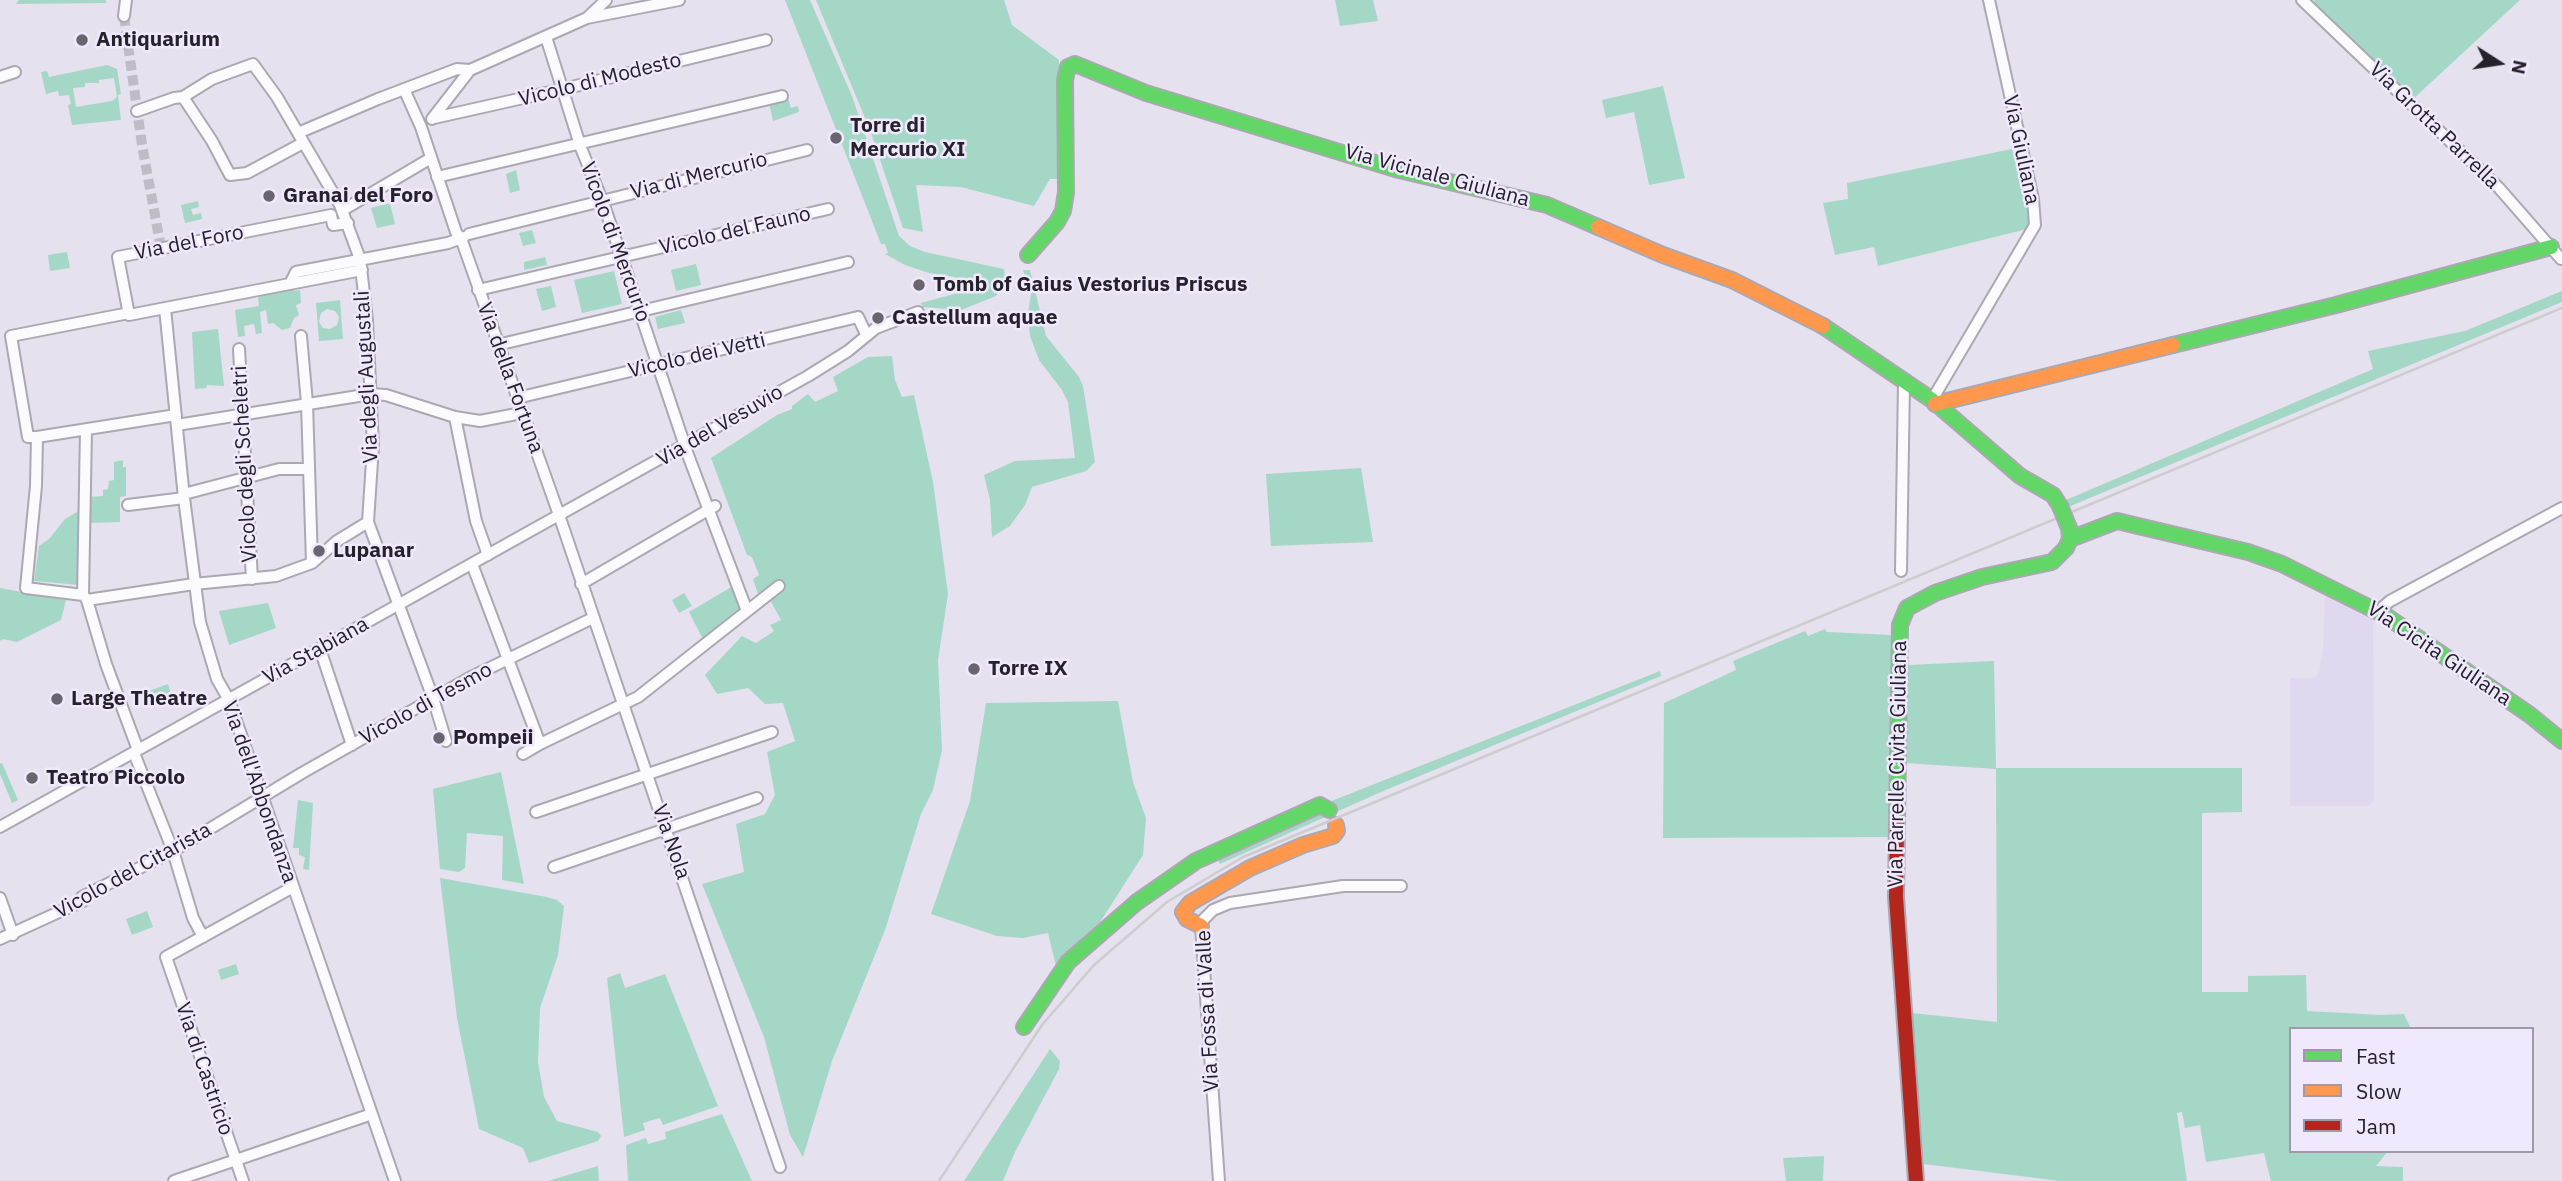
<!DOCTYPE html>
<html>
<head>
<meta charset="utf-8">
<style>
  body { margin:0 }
  #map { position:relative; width:2562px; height:1181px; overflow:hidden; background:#e5e1ee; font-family:"IBM Plex Sans",sans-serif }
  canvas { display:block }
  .legend { position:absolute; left:2289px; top:1027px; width:245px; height:126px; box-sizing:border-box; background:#f0e9fe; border:2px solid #9f99aa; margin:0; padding:9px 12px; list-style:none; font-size:21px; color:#25222b }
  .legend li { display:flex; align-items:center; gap:14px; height:35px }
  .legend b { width:35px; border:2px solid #9f99aa }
  .north { position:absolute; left:2464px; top:28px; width:70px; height:70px; -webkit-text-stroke:5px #f0e9fe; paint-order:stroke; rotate:102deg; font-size:19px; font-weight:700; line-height:28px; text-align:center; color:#25222b }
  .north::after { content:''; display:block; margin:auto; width:24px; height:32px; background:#25222b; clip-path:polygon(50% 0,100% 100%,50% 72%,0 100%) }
</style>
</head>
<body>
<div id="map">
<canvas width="2562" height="1181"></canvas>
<ul class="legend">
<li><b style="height:9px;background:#63d668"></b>Fast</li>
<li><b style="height:9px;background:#ff974d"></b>Slow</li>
<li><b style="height:9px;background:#b3261e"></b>Jam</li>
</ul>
<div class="north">N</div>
</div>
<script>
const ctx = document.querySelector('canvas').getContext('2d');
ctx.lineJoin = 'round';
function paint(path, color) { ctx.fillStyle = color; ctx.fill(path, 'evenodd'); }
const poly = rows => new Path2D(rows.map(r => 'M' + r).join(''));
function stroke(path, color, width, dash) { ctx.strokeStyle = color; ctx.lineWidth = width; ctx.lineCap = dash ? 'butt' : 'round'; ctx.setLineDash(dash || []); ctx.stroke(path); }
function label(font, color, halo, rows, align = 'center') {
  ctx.font = font + ' "IBM Plex Sans",sans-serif'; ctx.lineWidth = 5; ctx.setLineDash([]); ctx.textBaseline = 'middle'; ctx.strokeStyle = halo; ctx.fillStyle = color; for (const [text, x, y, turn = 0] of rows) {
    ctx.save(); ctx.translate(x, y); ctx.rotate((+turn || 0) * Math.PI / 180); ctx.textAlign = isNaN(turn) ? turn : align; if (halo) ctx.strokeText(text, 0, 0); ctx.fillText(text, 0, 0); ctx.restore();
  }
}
paint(poly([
  [2325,594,2361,615,2373,617,2374,784,2374,800,2368,806,2290,806,2290,678,2314,678,2319,673,2323,648]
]), '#e0d8ef');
paint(poly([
  [19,0,106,0,106,3,16,4],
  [785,0,810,0,852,96,899,236,910,246,925,252,1004,269,1005,283,996,296,961,310,923,307,921,303,965,291,955,277,929,273,905,265,885,254,888,253,885,244,881,244,841,142,844,140,840,131,837,132],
  [816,0,1004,0,1012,25,1059,60,1062,179,1050,179,1034,206,961,187,916,185,923,232,903,228,870,130],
  [1335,0,1373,0,1378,21,1340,26],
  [2315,0,2520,0,2412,100,2311,4],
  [107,65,117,69,121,94,118,95,121,120,72,125,68,105,71,104,69,95,59,96,58,91,46,94,41,72,47,71,49,77],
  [114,78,117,97,112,101,76,107,73,88,85,87,85,83,99,83,99,80],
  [1663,86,1685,178,1649,185,1634,112,1606,118,1602,100],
  [788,98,791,108,798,106,799,112,773,121,769,103],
  [2012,149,2016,164,2019,164,2029,205,2030,219,2027,229,1878,266,1874,247,1835,255,1823,203,1848,199,1847,183],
  [516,170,520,190,510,193,506,174],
  [198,201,199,207,191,209,193,215,201,213,202,219,185,223,181,205],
  [390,203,395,224,377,228,371,208],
  [532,230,536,243,523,246,519,233],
  [67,252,70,268,50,271,48,255],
  [545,257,547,265,524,270,524,262],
  [696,264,701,285,676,291,671,270],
  [1023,270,1030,270,1046,336,1079,377,1083,386,1095,462,1086,471,1032,487,1025,505,1010,526,992,537,990,500,984,475,1015,461,1075,458,1068,402,1062,390,1039,360,1030,336,1028,312,1031,295],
  [614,271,622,304,582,313,574,280],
  [551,286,556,307,542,311,536,289],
  [293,288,294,291,300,290,301,303,296,305,299,315,294,318,290,328,282,330,273,323,268,324,266,310,260,312,262,333,256,334,254,324,244,326,245,336,238,337,235,310,259,306,258,298,263,295],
  [2562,291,2562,302,2068,507,2066,500,2373,369,2368,351,2465,331],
  [340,300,343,339,319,341,316,303],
  [327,309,335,311,339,317,337,325,330,329,323,328,319,322,321,313],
  [681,310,685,323,658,329,655,317],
  [218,329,224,386,207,385,206,388,195,389,192,332],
  [892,356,895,380,902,397,914,395,933,482,948,594,938,660,942,750,933,790,921,814,885,930,832,1061,803,1157,790,1135,764,1037,702,884,744,872,736,824,765,814,775,795,767,752,795,741,783,703,765,704,748,688,717,694,705,675,742,636,756,643,774,631,770,625,781,620,768,596,760,600,753,579,759,575,752,557,747,555,711,458,777,415,792,409,792,406,808,394,815,402,838,391,833,377,868,357],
  [123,460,123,467,126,467,126,496,120,497,120,522,88,523,89,497,103,496,103,490,108,489,109,481,114,480,114,462],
  [1361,468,1373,542,1271,546,1266,474],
  [80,510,79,585,34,581,39,546,50,538,65,519],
  [733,586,741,609,704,641,689,612],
  [0,588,66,600,61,620,17,642,3,639,0,641],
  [684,593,692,606,679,613,672,600],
  [268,603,276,628,229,645,219,611],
  [1825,629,1827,632,1892,635,1889,837,1663,838,1664,703,1736,670,1733,661,1805,631,1808,636],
  [1994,661,1996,768,2242,768,2242,812,2202,813,2202,992,2248,992,2248,976,2306,975,2307,1011,2381,1015,2404,1014,2411,1029,2291,1029,2291,1151,2388,1151,2376,1166,2403,1167,2403,1181,2271,1181,2264,1153,2206,1162,2200,1125,2185,1128,2182,1112,2177,1113,2187,1181,2060,1181,1924,1164,1912,1013,1997,1022,1996,769,1905,763,1908,665],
  [1660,671,1661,676,1381,792,1220,864,1217,858,1329,802],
  [168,684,171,695,149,702,146,692],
  [1118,701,1133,782,1146,818,1143,855,1097,927,1056,966,1048,933,1023,938,997,936,931,914,970,801,986,703],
  [2,763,18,800,12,803,0,774,0,764],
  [501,772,524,884,502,880,503,836,467,833,465,868,459,872,440,869,433,789],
  [298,800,313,803,309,870,303,869,305,857,299,855,299,848,293,848],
  [440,878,547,897,557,900,564,906,558,955,540,1008,538,1062,544,1097,557,1121,598,1132,601,1136,598,1141,529,1163,523,1148,479,1129,457,1018],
  [147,911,153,927,132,935,126,919],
  [236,964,239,974,221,980,218,970],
  [620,973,625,988,665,974,718,1106,663,1125,660,1118,643,1123,645,1130,624,1137,607,978],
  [1050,1049,1060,1061,1059,1069,1015,1152,1003,1181,964,1181],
  [722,1114,752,1181,628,1181,626,1145,646,1138,648,1144,666,1139,665,1132],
  [1824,1156,1823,1181,1786,1181,1783,1158],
  [598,1166,599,1181,548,1181]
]), '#a5d7c7');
stroke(poly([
  [124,16,142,145,161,248]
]), '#bfbbc7', 10, [10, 5]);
const street = poly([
  [2302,0,2499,188,2561,259],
  [124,16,126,0],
  [587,18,679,0],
  [546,37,581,148,604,205,688,455,747,611],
  [0,77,15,72],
  [404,89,421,127,456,232,463,244,558,512,780,1167],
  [183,97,212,141,230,175,247,173,303,143],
  [137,111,174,98,183,97,212,79,253,64,277,97,340,205,360,259,367,320,373,446,368,522,433,698,446,741],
  [434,118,559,90,766,40],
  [432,119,470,70,587,18,606,0],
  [298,133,378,99,457,69,470,70],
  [437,177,782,96],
  [343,210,431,158],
  [348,223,333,225,331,215,118,257,129,315,362,270],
  [469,234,807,150],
  [290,284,296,272,448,243,464,237],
  [478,290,828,209],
  [165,308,184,498,200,622,217,679,229,700,395,1181],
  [129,313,11,336,28,437,37,437,36,486,26,588,83,595,87,600,194,584,276,576,312,563,337,541,368,522],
  [301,336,307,403,312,563],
  [497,345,848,262],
  [239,349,252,579],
  [517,398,858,317,866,334],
  [1932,400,2035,225,2033,199,1989,0],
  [455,417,476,521,488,555],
  [177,425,371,394,386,395,455,417,480,421,522,413],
  [37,437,176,415],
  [184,494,279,469,308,469],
  [128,505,184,498],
  [472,564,540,744],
  [1901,571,1904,383],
  [581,584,715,506],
  [83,595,86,430],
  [87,600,106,664,138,750],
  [2378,611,2390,601,2562,508],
  [320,649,352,745],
  [134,753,173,851,193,918,203,937],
  [523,754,540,744,638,697,779,586],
  [536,812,772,732],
  [0,827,808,376,848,351,876,328,918,312],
  [554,867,757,798],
  [0,898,13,935],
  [0,939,83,901,82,897,173,851,302,773,471,677,593,618],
  [174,1181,372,1114],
  [243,1181,166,957,293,887],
  [1219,1181,1201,926,1203,920,1213,910,1230,903,1343,886,1401,886]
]);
const fast = poly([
  [1028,255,1057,222,1063,211,1066,192,1065,80,1068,67,1075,64,1146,93,1395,169,1547,205,1598,227],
  [1823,326,1932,400,2020,476,2053,495,2060,506],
  [2173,345,2336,305,2551,247],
  [2070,539,2117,521,2248,552,2282,564,2386,616,2530,715,2562,741],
  [1897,821,1900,625,1907,608,1935,593,1982,577,2052,562,2066,548,2070,539,2069,528],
  [1024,1027,1068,962,1137,902,1196,861,1320,805,1329,810]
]);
const slow = poly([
  [1598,227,1663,255,1732,280,1823,326],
  [1935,404,2173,345],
  [1201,926,1187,919,1183,912,1190,903,1250,868,1303,845,1333,836,1337,831,1336,825]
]);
const jam = poly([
  [1897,821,1896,897,1916,1181]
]);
stroke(street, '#aba8b2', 14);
stroke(fast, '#aba8b2', 18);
stroke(slow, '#aba8b2', 18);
stroke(jam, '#aba8b2', 18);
stroke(street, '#fbfafc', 10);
stroke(fast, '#63d668', 14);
stroke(slow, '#ff974d', 14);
stroke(jam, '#b3261e', 14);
stroke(poly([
  [939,1181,1042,1025,1094,965,1167,902,1243,857,2562,308]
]), '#cdcccf', 2.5);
const fastBridge = poly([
  [2060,506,2069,528]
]);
stroke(fastBridge, '#aba8b2', 18, []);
stroke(fastBridge, '#63d668', 14);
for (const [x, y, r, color] of [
  [82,40,7,"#68656f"],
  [836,138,7,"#68656f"],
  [269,196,7,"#68656f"],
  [919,285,7,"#68656f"],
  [878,318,7,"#68656f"],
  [319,551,7,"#68656f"],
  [974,669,7,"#68656f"],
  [57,699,7,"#68656f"],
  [439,738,7,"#68656f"],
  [32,778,7,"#68656f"]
]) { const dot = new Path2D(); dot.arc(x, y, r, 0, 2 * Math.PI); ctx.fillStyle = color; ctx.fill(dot); stroke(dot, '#f0e9fe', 2.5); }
label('bold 21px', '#25222b', '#f0e9fe', [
  ["Antiquarium",96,40],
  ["Torre di",850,126],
  ["Mercurio XI",850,150],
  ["Granai del Foro",283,196],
  ["Tomb of Gaius Vestorius Priscus",933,285],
  ["Castellum aquae",892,318],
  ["Lupanar",333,551],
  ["Torre IX",988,669],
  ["Large Theatre",71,699],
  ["Pompeii",453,738],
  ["Teatro Piccolo",46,778]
], 'left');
label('21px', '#25222b', '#f0e9fe', [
  ["Vicolo di Modesto",600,80,-14],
  ["Via Grotta Parrella",2434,126,44],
  ["Via Giuliana",2021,150,78],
  ["Via di Mercurio",699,176,-14],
  ["Via Vicinale Giuliana",1437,176,15],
  ["Vicolo del Fauno",735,231,-13],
  ["Vicolo di Mercurio",615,242,70],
  ["Via del Foro",189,243,-11],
  ["Vicolo dei Vetti",697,356,-13],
  ["Via degli Augustali",367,377,-93],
  ["Via della Fortuna",510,378,70],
  ["Via del Vesuvio",720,426,-30],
  ["Vicolo degli Scheletri",245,464,-93],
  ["Via Stabiana",316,651,-29],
  ["Via Cicita Giuliana",2439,654,34],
  ["Vicolo di Tesmo",426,704,-29],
  ["Via Parrelle Civita Giuliana",1898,764,-89],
  ["Via dell'Abbondanza",259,792,71],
  ["Via Nola",671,842,71],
  ["Vicolo del Citarista",133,871,-29],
  ["Via Fossa di Valle",1208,1011,-93],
  ["Via di Castricio",204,1069,71]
]);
</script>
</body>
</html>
